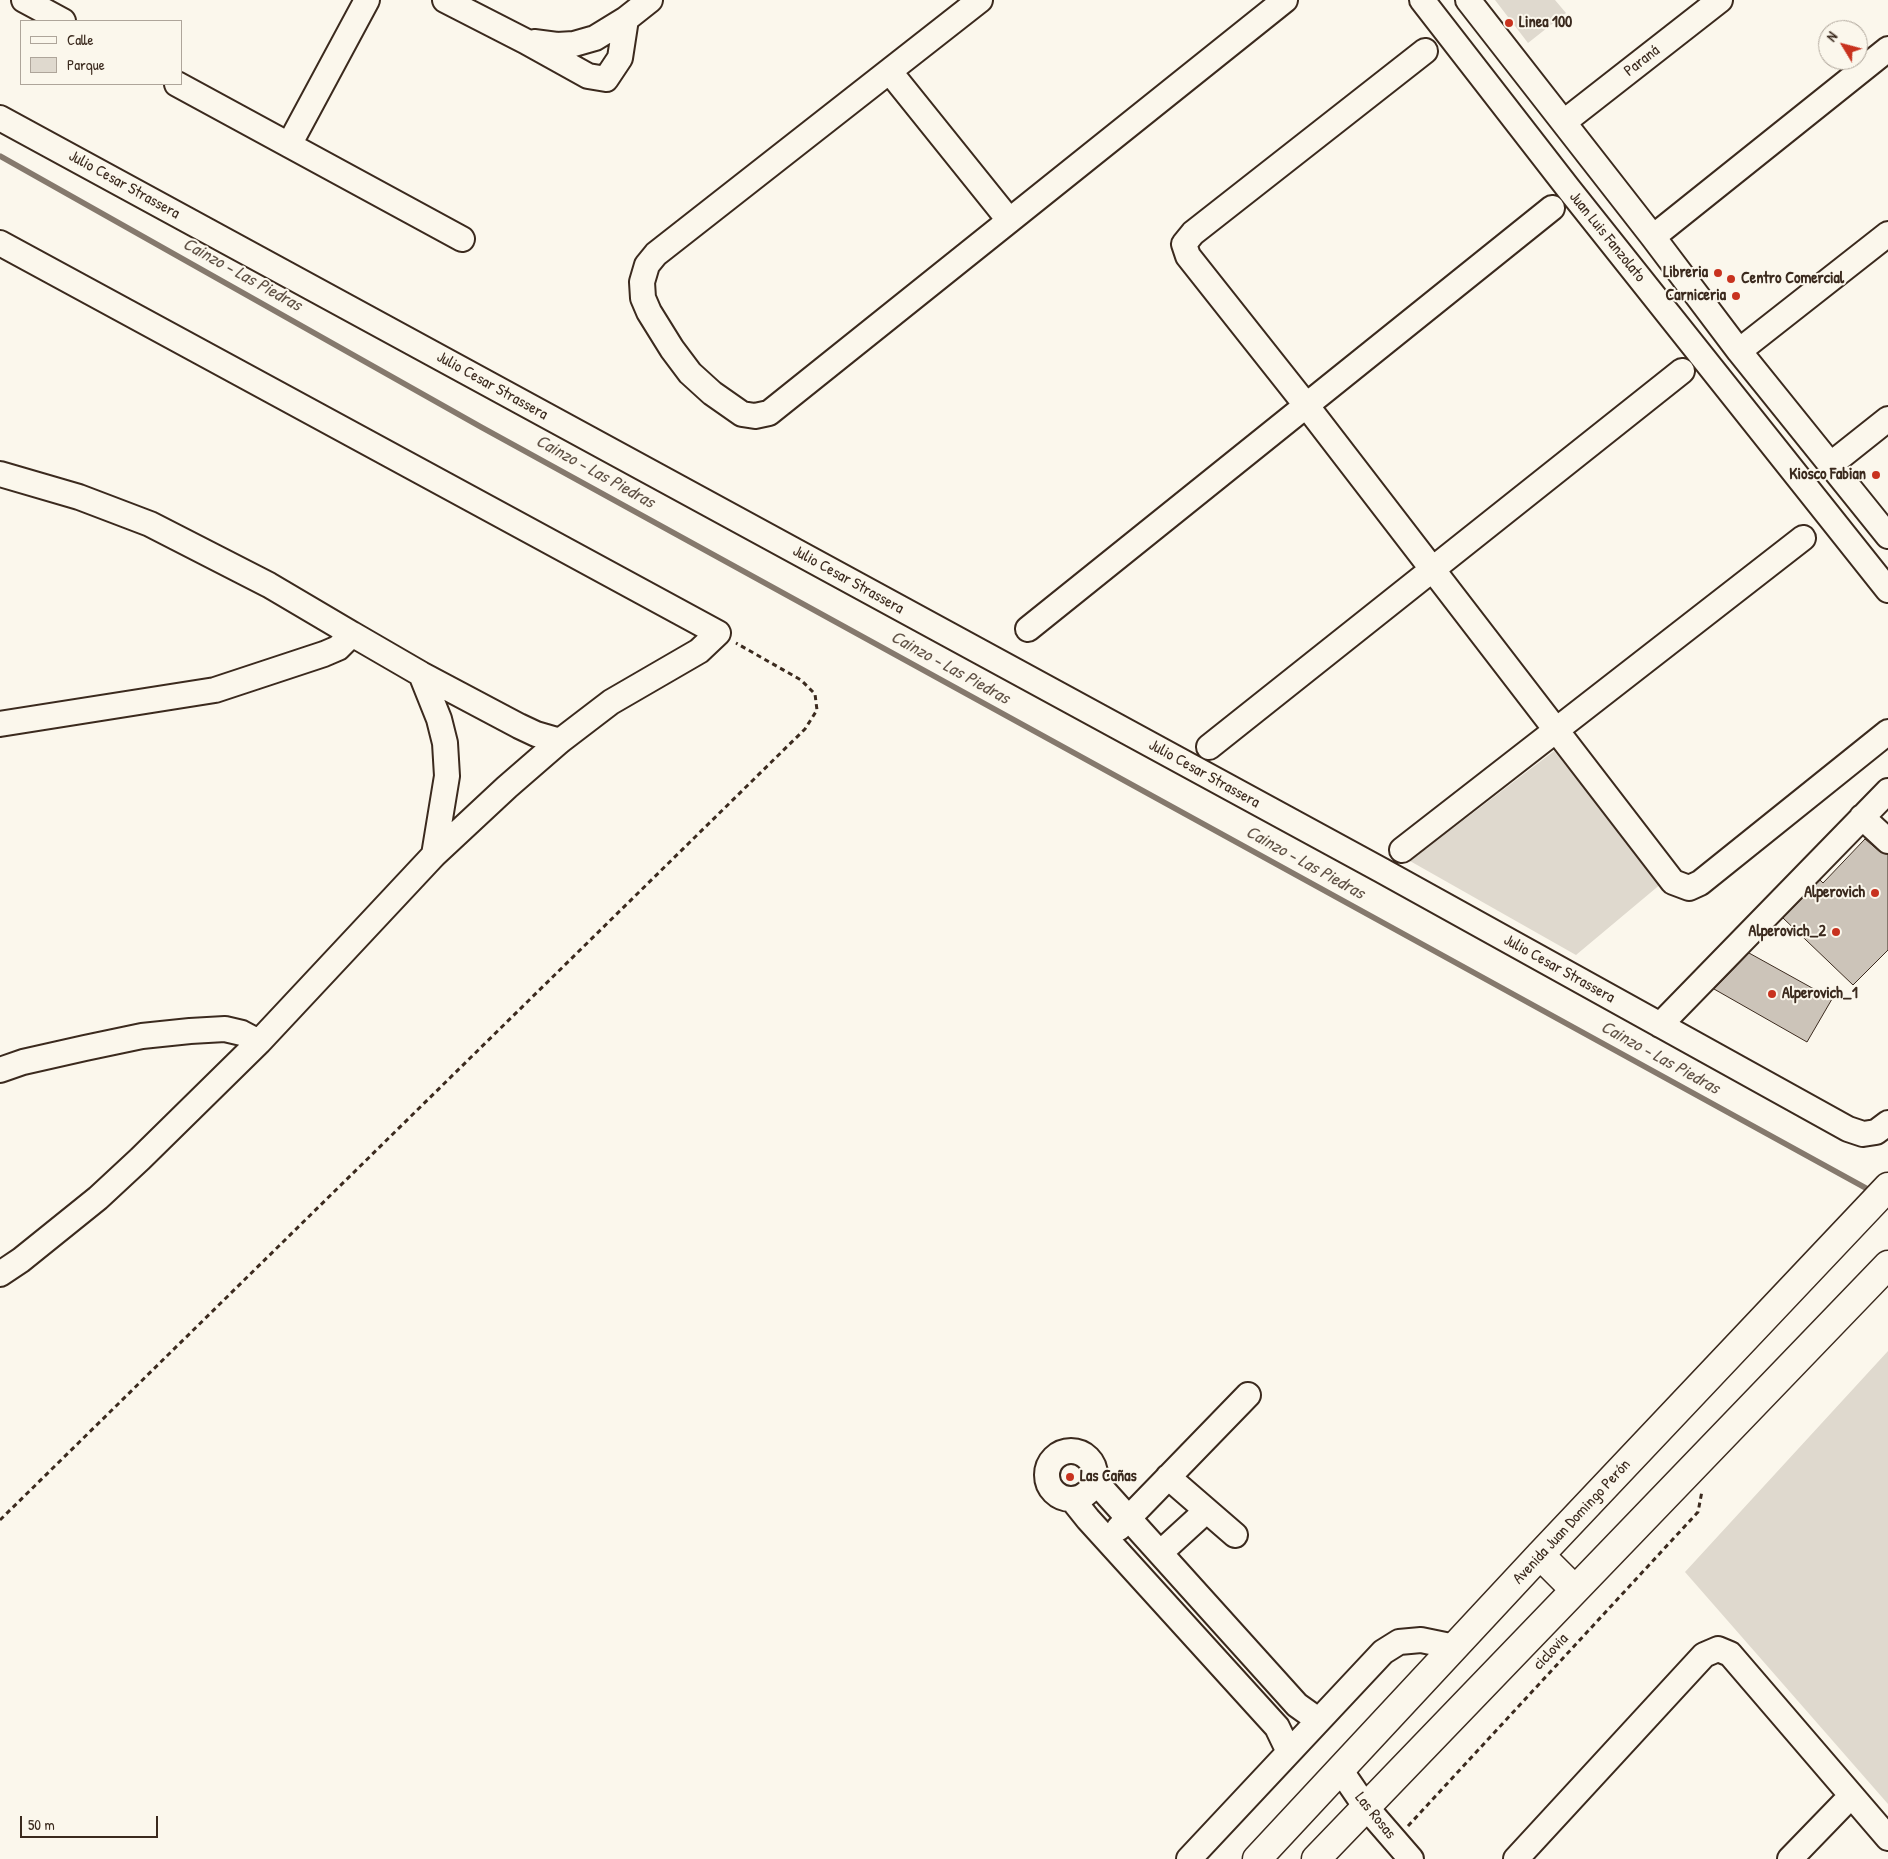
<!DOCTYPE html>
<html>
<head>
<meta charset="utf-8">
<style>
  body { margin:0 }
  #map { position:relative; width:1888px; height:1859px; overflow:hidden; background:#fbf7ec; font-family:"Patrick Hand",sans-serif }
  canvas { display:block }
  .legend { position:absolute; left:20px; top:20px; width:162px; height:65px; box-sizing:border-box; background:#fbf7ec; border:1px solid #aea59a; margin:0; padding:6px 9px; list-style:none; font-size:15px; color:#3b2a1e }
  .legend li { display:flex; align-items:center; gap:10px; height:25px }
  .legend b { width:25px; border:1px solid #aea59a }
  .north { position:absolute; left:1818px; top:20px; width:50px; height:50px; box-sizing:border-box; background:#fbf7ec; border:1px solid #aea59a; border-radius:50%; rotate:307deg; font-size:14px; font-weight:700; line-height:20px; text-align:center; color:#3b2a1e }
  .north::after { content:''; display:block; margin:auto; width:18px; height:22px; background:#c8321e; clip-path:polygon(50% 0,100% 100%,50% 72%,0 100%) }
  .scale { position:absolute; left:20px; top:1816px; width:138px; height:22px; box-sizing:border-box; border:2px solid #3b2a1e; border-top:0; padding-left:6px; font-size:15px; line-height:18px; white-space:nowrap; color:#3b2a1e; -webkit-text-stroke:4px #fbf7ec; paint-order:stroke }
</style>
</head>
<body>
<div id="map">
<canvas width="1888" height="1859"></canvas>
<ul class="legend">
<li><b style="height:6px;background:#fbf7ec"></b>Calle</li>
<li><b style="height:14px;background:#dfd9ce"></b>Parque</li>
</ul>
<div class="north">N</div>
<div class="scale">50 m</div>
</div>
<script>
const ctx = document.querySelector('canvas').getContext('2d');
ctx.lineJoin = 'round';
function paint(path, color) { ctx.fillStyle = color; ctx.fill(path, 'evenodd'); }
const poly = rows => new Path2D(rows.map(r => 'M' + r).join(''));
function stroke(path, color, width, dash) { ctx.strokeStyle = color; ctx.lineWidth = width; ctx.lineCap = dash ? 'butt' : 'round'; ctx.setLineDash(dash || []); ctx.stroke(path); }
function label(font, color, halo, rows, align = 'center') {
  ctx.font = font + ' "Patrick Hand",sans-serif'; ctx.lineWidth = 4; ctx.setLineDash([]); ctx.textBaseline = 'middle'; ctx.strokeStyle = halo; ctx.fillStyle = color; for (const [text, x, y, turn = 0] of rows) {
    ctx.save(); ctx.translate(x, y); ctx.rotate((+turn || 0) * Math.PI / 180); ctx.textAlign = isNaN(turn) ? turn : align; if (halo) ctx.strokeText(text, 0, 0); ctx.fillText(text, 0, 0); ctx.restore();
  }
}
paint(poly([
  [1495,0,1555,0,1566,13,1528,43],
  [1554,751,1662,883,1576,955,1410,861],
  [1888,1351,1888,1804,1685,1572]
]), '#dfd9ce');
stroke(poly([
  [0,156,481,427,1873,1192]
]), '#85796d', 5.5);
const building = poly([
  [1865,839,1879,851,1888,854,1888,950,1853,985,1783,918,1820,880,1823,883,1865,839],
  [1749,953,1832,999,1807,1042,1714,989,1749,953]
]);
paint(building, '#ccc4b9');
stroke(building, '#3b2a1e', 1);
const minor = poly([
  [24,0,63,21],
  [445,0,525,41,588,76,606,79,620,58,626,19,650,0],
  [980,0,656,254,647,265,642,282,643,298,649,312,672,349,690,373,712,393,742,414,755,416,769,413,1285,0],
  [1422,0,1568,188,1888,590],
  [1468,0,1653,237,1739,351,1888,536],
  [534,42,557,45,574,44,595,38,626,19],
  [1425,51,1193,233,1184,244,1188,256,1306,405,1673,882,1689,888,1700,883,1888,732],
  [890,72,1009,220],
  [177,84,462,239],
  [0,118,1381,870,1848,1129,1863,1134,1876,1132,1888,1123],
  [1564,122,1720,0],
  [289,145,367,0],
  [1653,237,1888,49],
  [0,243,718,633,699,651,611,702,560,741,507,787,434,855,259,1042,242,1033,225,1029,190,1031,142,1036,85,1048,23,1062,0,1070],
  [1739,351,1888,234],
  [1830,465,1888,419],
  [0,474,79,497,150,524,269,585,352,634],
  [1028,629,1552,208],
  [421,674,439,719,445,743,447,776,434,855],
  [0,724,215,690,324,654,338,648,352,634,421,674,519,726,536,734,560,741],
  [1209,747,1682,371],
  [1862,817,1888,841],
  [1402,850,1803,538],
  [1660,1025,1888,791],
  [0,1274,21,1260,98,1198,140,1159,259,1042],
  '1047 1475a24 24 0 1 1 48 0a24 24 0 1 1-48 0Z',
  [1168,1477,1235,1535],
  [1095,1481,1297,1705,1318,1720],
  [1072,1499,1088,1519,1277,1727,1289,1752],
  [1119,1528,1248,1395],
  [1160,1553,1206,1511],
  [1341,1771,1365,1806,1411,1859],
  [1189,1859,1383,1652,1399,1642,1421,1640,1455,1647],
  [1516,1859,1704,1655,1718,1649,1730,1654,1888,1838],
  [1790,1859,1851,1796]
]);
const major = poly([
  [1540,1555,1575,1590],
  [1257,1859,1540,1555,1888,1187],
  [1316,1859,1888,1265]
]);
stroke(minor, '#3b2a1e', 28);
stroke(major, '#3b2a1e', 31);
stroke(poly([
  [0,1520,805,729,817,710,815,694,801,680,736,643],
  [1408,1826,1698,1512,1702,1491]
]), '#3b2a1e', 3, [5, 4]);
stroke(minor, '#fbf7ec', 24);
stroke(major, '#fbf7ec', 28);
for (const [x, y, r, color] of [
  [1509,23,5,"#c8321e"],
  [1718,273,5,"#c8321e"],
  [1731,279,5,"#c8321e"],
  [1736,296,5,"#c8321e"],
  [1876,475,5,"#c8321e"],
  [1875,893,5,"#c8321e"],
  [1836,932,5,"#c8321e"],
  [1772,994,5,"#c8321e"],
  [1070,1477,5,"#c8321e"]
]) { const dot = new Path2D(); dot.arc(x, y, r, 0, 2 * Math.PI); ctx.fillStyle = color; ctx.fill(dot); stroke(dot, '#fbf7ec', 2); }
label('bold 16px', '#3b2a1e', '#fbf7ec', [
  ["Linea 100",1519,23,"left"],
  ["Libreria",1708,273],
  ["Centro Comercial",1741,279,"left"],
  ["Carniceria",1726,296],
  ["Kiosco Fabian",1866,475],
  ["Alperovich",1865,893],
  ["Alperovich_2",1826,932],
  ["Alperovich_1",1782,994,"left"],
  ["Las Cañas",1080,1477,"left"]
], 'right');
label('16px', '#3b2a1e', '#fbf7ec', [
  ["Paraná",1642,61,-38],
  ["Julio Cesar Strassera",124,185,29],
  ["Juan Luis Fanzolato",1607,237,51],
  ["Julio Cesar Strassera",492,386,29],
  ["Julio Cesar Strassera",848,580,29],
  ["Julio Cesar Strassera",1204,774,29],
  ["Julio Cesar Strassera",1559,969,29],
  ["Avenida Juan Domingo Perón",1572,1522,-47],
  ["ciclovia",1551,1652,-47],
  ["Las Rosas",1375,1816,51]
]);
label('italic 18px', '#605246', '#fbf7ec', [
  ["Cainzo - Las Piedras",242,275,29],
  ["Cainzo - Las Piedras",595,472,29],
  ["Cainzo - Las Piedras",950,668,29],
  ["Cainzo - Las Piedras",1305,863,29],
  ["Cainzo - Las Piedras",1660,1058,29]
]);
</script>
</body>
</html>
